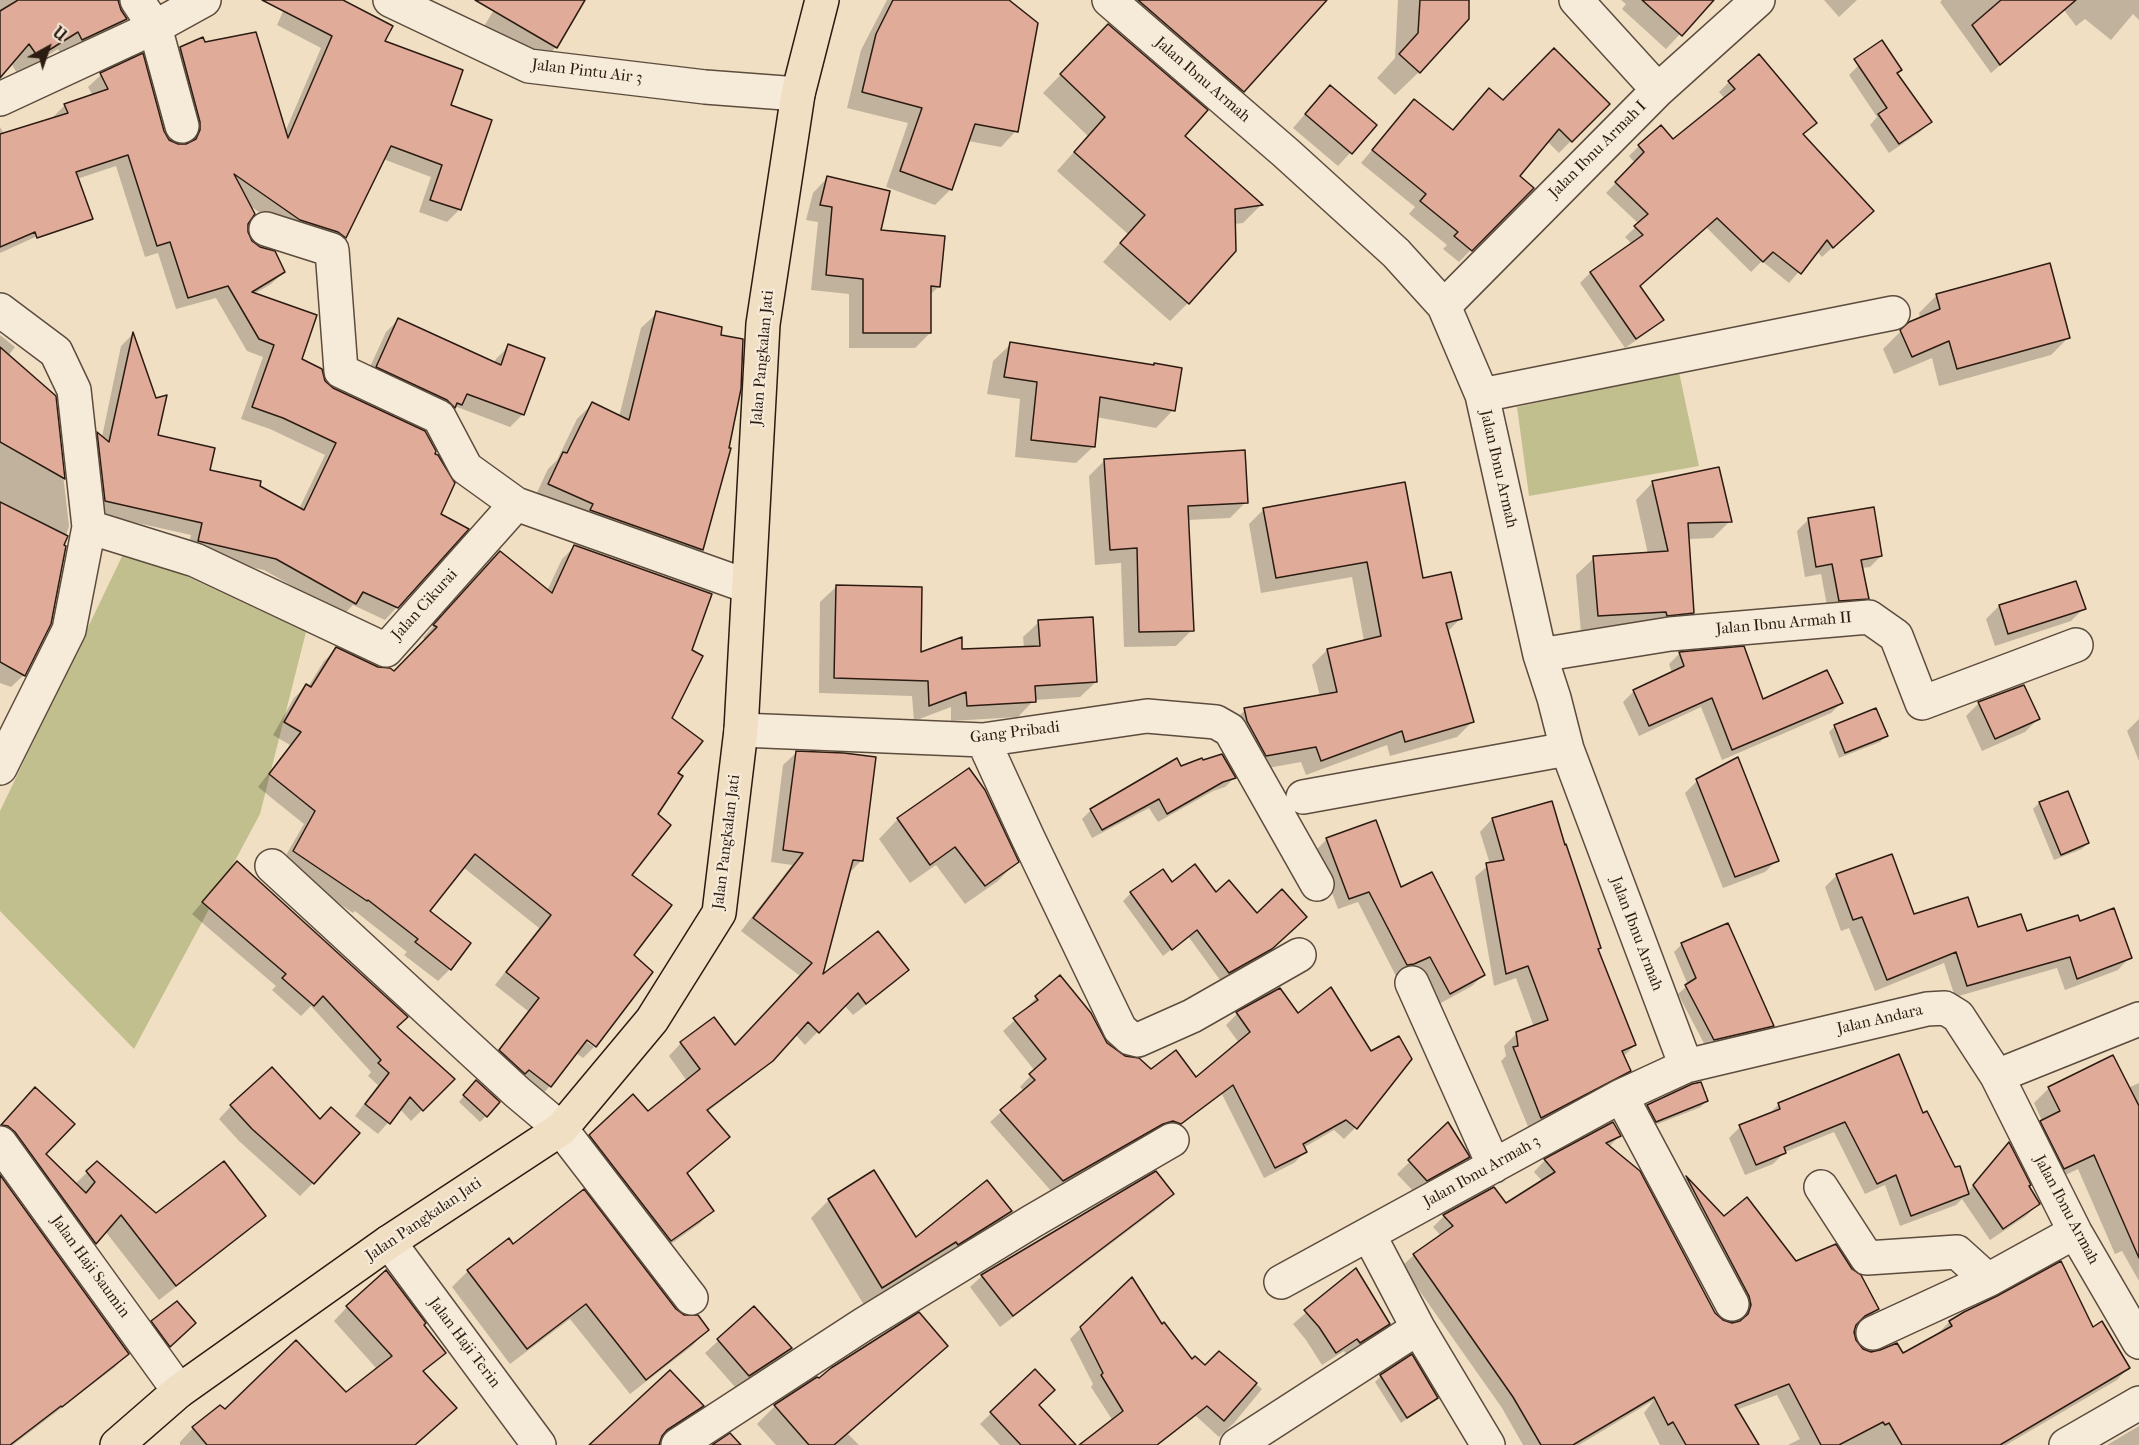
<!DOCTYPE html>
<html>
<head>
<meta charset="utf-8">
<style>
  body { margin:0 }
  #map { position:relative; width:2139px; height:1445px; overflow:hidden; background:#f1dfc3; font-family:"IM FELL French Canon",serif }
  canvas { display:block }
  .north { position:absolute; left:18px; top:18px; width:60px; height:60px; -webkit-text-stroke:4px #f6ead8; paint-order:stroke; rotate:40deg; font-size:16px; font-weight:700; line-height:24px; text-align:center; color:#2b1b11 }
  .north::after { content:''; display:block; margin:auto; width:21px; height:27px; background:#2b1b11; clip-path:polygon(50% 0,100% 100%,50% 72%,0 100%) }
</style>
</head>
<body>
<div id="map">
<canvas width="2139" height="1445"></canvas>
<div class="north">U</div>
</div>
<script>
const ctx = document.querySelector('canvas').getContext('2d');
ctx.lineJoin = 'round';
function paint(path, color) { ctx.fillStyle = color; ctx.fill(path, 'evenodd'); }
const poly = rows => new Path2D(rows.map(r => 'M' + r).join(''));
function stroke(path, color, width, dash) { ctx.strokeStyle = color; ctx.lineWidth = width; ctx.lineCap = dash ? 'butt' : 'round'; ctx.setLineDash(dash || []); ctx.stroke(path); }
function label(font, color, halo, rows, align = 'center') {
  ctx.font = font + ' "IM FELL French Canon",serif'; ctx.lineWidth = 4.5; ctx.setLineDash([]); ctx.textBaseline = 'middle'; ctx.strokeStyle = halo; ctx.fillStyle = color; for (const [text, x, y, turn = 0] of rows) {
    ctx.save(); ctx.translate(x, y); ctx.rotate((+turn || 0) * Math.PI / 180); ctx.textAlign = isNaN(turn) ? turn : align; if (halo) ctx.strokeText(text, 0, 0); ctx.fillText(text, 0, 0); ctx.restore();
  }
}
paint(poly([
  [1679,372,1699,466,1529,496,1517,407],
  [126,548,306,632,260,814,134,1049,0,911,0,811]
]), '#c2bf8e');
paint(poly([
  [0,0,117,0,125,19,107,38,63,58,58,49,18,75,11,63,0,77],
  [288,0,339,0,449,106,490,120,459,210,447,222,419,212,431,177,383,159,345,237,333,249,287,232,249,205,246,233,251,242,284,272,271,284,254,294,301,360,321,370,397,607,385,620,353,605,343,615,264,570,187,553,191,535,93,513,86,445,98,434,102,437,121,346,132,335,156,400,156,437,208,471,299,509,325,455,270,429,241,419,263,357,247,351,216,298,176,309,158,253,145,257,116,166,77,179,75,219,0,253,0,127,4,134,54,119,53,117,65,105,93,96,88,87,101,75,142,55,163,132,167,140,176,145,188,145,189,144,189,134,168,60,181,48,285,132,321,48,277,25],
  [500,0,583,0,556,47,541,62,483,28],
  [887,0,1007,0,1016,131,1001,147,968,141,951,189,935,205,886,187,908,123,847,108,861,50],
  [1112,0,1325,0,1220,115],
  [1398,0,1468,0,1419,72,1395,95,1377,78,1395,58],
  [1621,0,1708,0,1680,34,1666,49,1622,9,1626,4],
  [1824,0,1857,0,1839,17],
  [1942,0,2139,0,2139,20,2133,14,2111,40,2085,19,2076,26,2064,10,1991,73,1940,2],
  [1090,44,1183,136,1261,205,1243,223,1234,224,1188,303,1170,321,1103,262,1128,234,1057,171,1088,136,1043,93],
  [1859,65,1900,70,1896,74,1930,122,1920,132,1889,153,1870,125,1877,117,1849,75],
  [1729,82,1753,97,1861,221,1822,257,1817,251,1789,283,1762,261,1751,272,1706,227,1639,287,1662,319,1651,330,1625,348,1580,283,1590,273,1632,244,1625,237,1639,224,1606,193,1635,163,1629,156,1639,146,1673,141,1725,99,1719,92],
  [1489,90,1503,102,1607,104,1559,153,1547,141,1518,176,1532,188,1459,262,1443,249,1447,245,1409,214,1415,207,1361,163,1414,101,1452,132],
  [1318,99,1375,126,1338,166,1293,128],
  [828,177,880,231,939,286,930,295,930,333,915,348,849,348,849,294,811,290,818,222,806,220,813,193],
  [1937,295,2069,337,2051,355,1939,386,1932,358,1894,374,1883,349,1901,331,1920,319,1919,313],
  [657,313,719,336,727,449,730,449,702,550,687,565,534,499,548,469,557,460,577,419,592,404,619,417,641,328],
  [399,319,494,363,496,359,509,346,523,414,510,427,457,407,448,417,364,380,386,332],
  [0,335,15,347,8,356,0,394],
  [1011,344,1152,367,1154,364,1173,410,1156,428,1096,417,1094,446,1076,463,1015,457,1020,399,987,394,993,361],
  [54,396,69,526,24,675,11,687,0,683,0,438],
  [1105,460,1246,502,1230,518,1187,520,1192,630,1176,646,1124,647,1121,563,1095,565,1089,476],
  [1653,482,1730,521,1713,538,1688,539,1692,613,1675,630,1581,633,1576,575,1594,558,1648,554,1636,500],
  [1264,509,1422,579,1460,619,1447,632,1472,722,1457,737,1390,756,1387,745,1306,775,1301,762,1251,771,1230,725,1245,710,1320,696,1312,665,1327,650,1364,641,1352,577,1261,593,1249,524],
  [1808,520,1881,556,1870,567,1861,568,1868,598,1857,609,1828,611,1821,574,1805,577,1797,531],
  [575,546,690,651,671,718,676,773,630,876,632,956,580,1037,594,1047,583,1058,576,1053,550,1086,538,1099,488,1063,528,1011,495,985,539,928,463,867,428,911,450,969,438,981,404,955,407,952,355,911,353,913,281,864,304,824,258,787,290,745,273,735,294,698,306,686,308,687,324,661,336,649,378,668,394,673,427,640,423,638,488,565,547,591,562,559],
  [2075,583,2084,608,2071,621,1995,646,1986,619,1999,606],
  [836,587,920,654,1024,648,1023,637,1039,622,1096,682,1080,697,1034,700,1018,717,951,721,951,707,914,721,912,696,819,693,820,602],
  [1680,653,1762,701,1841,703,1831,713,1722,760,1701,707,1639,736,1623,702,1634,691,1672,673,1669,664],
  [1979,703,2038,719,2025,732,1982,751,1966,716],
  [2139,719,2139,761,2127,731],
  [1835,726,1886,736,1880,742,1839,758,1829,732],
  [796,753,862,860,849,873,820,978,907,970,894,983,853,1015,844,1005,805,1045,795,1034,758,1073,707,1112,728,1137,686,1175,712,1211,699,1224,658,1253,577,1148,590,1136,648,1113,687,1081,669,1056,681,1043,734,1047,800,976,741,931,792,865,771,862,783,765],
  [1737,759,1777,860,1765,872,1723,888,1685,793,1697,781],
  [1181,768,1234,778,1225,787,1213,791,1158,822,1149,808,1092,838,1082,819,1091,810],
  [968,770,1017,861,998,881,965,904,936,865,910,883,879,839,898,819],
  [2067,793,2088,843,2082,849,2054,860,2033,809,2039,803],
  [1551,803,1600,947,1597,950,1635,1045,1623,1057,1629,1071,1616,1083,1529,1129,1501,1061,1506,1056,1504,1046,1517,1033,1534,1027,1516,978,1494,986,1475,877,1490,864,1480,832,1492,819],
  [1327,839,1400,889,1483,975,1472,986,1439,1004,1418,967,1396,976,1358,902,1338,909,1316,850],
  [226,875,453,1079,411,1121,400,1109,378,1134,355,1116,378,1085,368,1076,371,1072,311,1006,301,1016,272,990,276,986,192,914],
  [1837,875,1913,916,1977,929,2026,933,2079,923,2130,957,2118,970,2065,990,2057,968,1955,997,1944,963,1875,991,1849,928,1841,931,1825,887],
  [1172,884,1216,894,1257,915,1297,924,1262,956,1220,980,1188,936,1163,956,1123,901,1131,893],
  [1682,944,1772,1026,1764,1034,1706,1047,1678,994,1688,985,1674,952],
  [1060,978,1106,1044,1124,1057,1151,1071,1196,1079,1239,1043,1226,1025,1237,1014,1279,990,1355,1128,1344,1139,1334,1130,1303,1148,1305,1152,1294,1163,1264,1178,1222,1094,1169,1134,1052,1192,990,1122,1024,1091,1020,1087,1035,1071,1003,1031,1026,1010,1025,1009,1036,998],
  [2139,1083,2139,1281,2122,1251,2115,1254,2078,1169,2049,1183,2026,1137,2042,1121,2034,1103,2049,1088,2128,1088],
  [470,1088,486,1116,480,1122,459,1102],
  [1707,1100,1701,1107,1650,1127,1642,1112,1648,1106],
  [1779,1104,1922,1115,1967,1193,1997,1156,2027,1187,2038,1204,2026,1216,1990,1240,1962,1199,1956,1205,1900,1226,1885,1185,1865,1194,1834,1132,1785,1152,1773,1164,1745,1175,1729,1138,1740,1127,1767,1116],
  [20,1105,44,1154,75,1184,97,1163,156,1215,264,1216,248,1231,159,1300,105,1231,79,1258,0,1149,0,1127],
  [12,1125,39,1163,37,1165,10,1127],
  [231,1106,313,1183,300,1196,239,1141,219,1119],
  [1448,1125,1468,1157,1455,1170,1414,1192,1397,1174],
  [1619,1136,1609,1147,1714,1314,1722,1322,1732,1324,1738,1323,1740,1318,1675,1189,1686,1178,1723,1218,1795,1262,1877,1309,1866,1321,1854,1326,1853,1332,1854,1341,1862,1350,1871,1353,1902,1355,1939,1335,1938,1334,1949,1322,1965,1313,2092,1329,2128,1368,2117,1380,2006,1445,1788,1445,1800,1439,1777,1395,1736,1410,1757,1445,1660,1445,1644,1413,1654,1400,1579,1445,1523,1445,1502,1408,1402,1266,1414,1255,1441,1236,1433,1227,1444,1216,1506,1205,1543,1182,1534,1172,1545,1160],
  [0,1178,127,1354,115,1367,13,1445,0,1445],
  [1172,1194,1161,1206,1000,1327,970,1287,982,1276],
  [829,1200,916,1239,1010,1211,992,1229,940,1261,938,1259,864,1305,811,1218],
  [513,1246,675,1311,707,1330,692,1346,630,1394,570,1319,510,1364,452,1287,468,1271],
  [1355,1270,1388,1323,1376,1336,1347,1355,1344,1351,1322,1365,1306,1340,1293,1324],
  [347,1307,422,1325,444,1353,422,1373,415,1445,180,1445,180,1442,193,1428,225,1412,346,1394,377,1369,334,1321],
  [754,1308,790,1348,777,1361,736,1388,705,1353],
  [152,1322,188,1329,163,1352,146,1328],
  [1161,1326,1191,1362,1205,1367,1219,1353,1262,1389,1234,1423,1219,1437,1196,1416,1158,1445,1082,1445,1113,1421,1091,1387,1093,1384,1070,1339,1081,1328],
  [946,1346,848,1434,859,1445,776,1445,757,1424,775,1406],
  [1035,1371,1037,1405,1074,1445,1000,1445,980,1424],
  [1381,1376,1436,1397,1401,1423,1375,1382],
  [702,1406,685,1422,659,1439,658,1445,592,1445],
  [2139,1426,2139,1445,2107,1445]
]), '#0003');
const building = poly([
  [18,0,118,0,121,10,127,19,82,40,78,32,38,57,29,44,0,78,0,11,18,0],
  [262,0,343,0,393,26,385,41,463,70,451,105,492,120,461,210,430,200,442,165,391,146,346,238,338,232,300,220,234,174,255,214,248,224,248,232,252,241,260,247,275,251,285,272,252,292,317,315,302,359,322,369,325,381,333,388,425,431,436,451,435,454,438,455,455,483,441,514,469,529,398,608,363,592,356,604,276,559,198,541,202,523,105,501,97,432,109,442,133,332,156,398,167,395,158,435,215,448,210,470,261,481,260,486,304,510,336,443,283,418,252,407,274,345,259,339,228,286,188,298,170,242,157,246,128,155,76,172,93,219,37,238,35,232,0,247,0,134,68,113,64,104,108,89,100,73,143,53,164,131,169,140,178,144,186,144,196,139,200,130,200,122,180,47,203,37,205,42,256,32,288,138,332,36,262,0],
  [475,0,585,0,557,48,475,0],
  [893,0,1009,0,1038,23,1018,132,975,124,952,190,900,171,922,108,862,92,876,34,893,0],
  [1138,0,1327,0,1244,92,1138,0],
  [1420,0,1469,0,1469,19,1420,73,1399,54,1418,33,1420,0],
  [1642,0,1714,0,1682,36,1642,0],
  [2001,0,2076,0,2000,65,1972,25,2001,0],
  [1108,24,1208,110,1185,136,1263,205,1235,209,1236,251,1189,304,1120,243,1145,215,1074,152,1105,117,1060,74,1108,24],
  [1882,40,1902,70,1897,73,1932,122,1899,144,1878,114,1887,108,1854,59,1882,40],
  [1554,48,1610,104,1572,142,1559,129,1520,176,1534,188,1472,251,1454,236,1458,232,1420,201,1426,194,1372,150,1414,99,1453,130,1489,88,1503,100,1554,48],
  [1759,54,1817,123,1803,134,1874,211,1833,248,1827,240,1801,274,1773,252,1763,262,1717,218,1640,286,1664,320,1636,339,1590,272,1643,235,1634,226,1648,214,1615,182,1644,152,1638,145,1661,125,1673,139,1735,89,1728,81,1759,54],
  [1330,85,1377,125,1352,154,1305,114,1330,85],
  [827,176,890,191,881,230,945,236,940,287,931,286,931,333,863,333,863,279,826,275,832,207,820,205,827,176],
  [2050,263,2070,338,1957,369,1949,341,1912,357,1900,330,1909,322,1940,309,1936,294,2050,263],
  [656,311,722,327,721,335,743,339,741,389,729,448,731,448,703,550,590,510,593,504,548,484,563,452,567,453,592,402,629,420,656,311],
  [398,318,501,365,508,344,545,358,524,415,467,394,462,405,457,403,455,408,447,400,376,367,398,318],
  [1010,342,1154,365,1154,363,1182,368,1175,411,1100,397,1095,447,1031,440,1037,382,1004,377,1010,342],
  [0,347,56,396,65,479,0,442,0,347],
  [1245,450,1248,503,1188,506,1194,631,1139,632,1137,548,1110,550,1104,459,1245,450],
  [1719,467,1732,522,1688,523,1694,613,1667,616,1666,612,1598,616,1593,556,1668,551,1652,481,1719,467],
  [1405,482,1423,578,1451,572,1462,619,1446,623,1474,722,1405,742,1402,731,1321,761,1316,747,1266,756,1247,721,1244,708,1337,692,1327,649,1381,636,1367,562,1276,578,1263,508,1405,482],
  [0,502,68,536,64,545,66,546,51,624,25,676,0,662,0,502],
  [1874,507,1882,556,1861,560,1869,599,1839,601,1832,564,1816,567,1808,518,1874,507],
  [574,545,712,594,692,650,703,656,672,718,703,741,678,773,683,776,658,814,671,825,632,875,672,905,634,955,653,972,596,1047,587,1040,551,1087,529,1070,525,1074,499,1050,539,998,506,972,551,915,475,854,430,911,471,943,451,970,415,942,418,939,368,900,367,901,293,851,315,811,269,774,301,732,284,722,306,684,311,687,336,647,378,667,390,668,394,671,437,627,433,625,500,551,552,593,574,545],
  [2076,581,2086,609,2008,634,1999,605,2076,581],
  [836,585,922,587,921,652,962,637,962,649,1040,646,1038,620,1093,617,1097,682,1035,686,1036,702,967,706,966,692,929,706,928,681,834,678,836,585],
  [1744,646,1763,699,1827,670,1843,703,1732,750,1712,698,1649,726,1633,690,1684,666,1679,652,1744,646],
  [2024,685,2040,719,1995,739,1978,702,2024,685],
  [1876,708,1888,736,1845,753,1834,725,1876,708],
  [796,751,844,753,876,757,863,861,853,860,823,974,878,931,909,970,866,1004,858,993,819,1033,808,1022,773,1061,707,1110,730,1137,687,1173,714,1211,671,1241,589,1135,633,1094,648,1111,700,1069,680,1042,714,1017,735,1045,812,963,753,918,803,853,783,850,796,751],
  [1222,754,1236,778,1223,782,1167,814,1159,799,1102,830,1090,809,1177,758,1181,766,1202,758,1203,760,1222,754],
  [1738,757,1779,861,1735,877,1696,779,1738,757],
  [969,768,985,790,1019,862,985,886,955,847,930,865,897,818,969,768],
  [2068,791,2089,843,2061,855,2039,802,2068,791],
  [1552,801,1565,845,1566,844,1601,948,1598,949,1636,1045,1622,1051,1631,1071,1541,1118,1513,1047,1518,1046,1516,1032,1548,1020,1528,966,1506,974,1486,863,1504,860,1492,818,1552,801],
  [1376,820,1401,887,1432,872,1485,975,1450,994,1430,957,1414,964,1407,965,1369,892,1349,899,1326,838,1376,820],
  [1892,854,1914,914,1968,897,1978,927,2021,914,2027,931,2078,915,2080,921,2114,908,2132,958,2077,979,2070,957,1967,986,1956,952,1887,980,1862,917,1853,920,1836,874,1892,854],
  [237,861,408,1017,397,1027,455,1079,423,1111,410,1097,390,1124,365,1104,389,1073,378,1063,381,1060,323,996,314,1006,282,978,286,974,202,902,237,861],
  [1195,864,1216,892,1229,880,1257,913,1282,889,1307,917,1272,949,1229,973,1197,930,1172,950,1130,892,1163,869,1172,882,1195,864],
  [1728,923,1774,1026,1714,1040,1685,985,1696,978,1681,943,1728,923],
  [1060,975,1091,1013,1107,1043,1125,1056,1139,1058,1151,1069,1176,1050,1196,1077,1250,1032,1236,1012,1280,988,1298,1013,1331,987,1371,1051,1399,1036,1412,1059,1357,1129,1346,1120,1303,1144,1307,1152,1275,1168,1233,1085,1181,1124,1173,1121,1163,1124,1063,1181,1000,1110,1035,1080,1029,1074,1046,1059,1013,1018,1038,1000,1035,996,1060,975],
  [1899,1054,1923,1113,1927,1111,1955,1167,1960,1166,1969,1194,1911,1216,1896,1175,1877,1184,1845,1122,1784,1147,1786,1153,1756,1165,1739,1125,1780,1109,1778,1103,1899,1054],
  [2113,1055,2139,1106,2139,1258,2094,1155,2064,1169,2040,1121,2060,1111,2048,1087,2113,1055],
  [272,1067,320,1119,331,1107,360,1133,314,1184,252,1129,230,1105,272,1067],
  [476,1080,500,1102,487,1117,463,1095,476,1080],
  [1701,1082,1708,1101,1656,1122,1647,1105,1692,1084,1701,1082],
  [35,1087,75,1124,46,1154,86,1193,95,1182,86,1171,97,1161,156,1213,224,1161,266,1216,176,1286,121,1215,96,1244,15,1132,8,1126,1,1125,35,1087],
  [1448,1122,1470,1157,1427,1181,1408,1160,1448,1122],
  [1613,1122,1621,1136,1606,1143,1640,1171,1715,1313,1723,1320,1732,1323,1740,1321,1748,1314,1751,1305,1749,1296,1686,1176,1724,1216,1747,1197,1796,1261,1836,1244,1852,1269,1861,1275,1879,1309,1865,1316,1856,1325,1854,1332,1856,1340,1863,1349,1871,1352,1880,1350,1897,1343,1903,1353,1952,1326,1949,1321,1964,1312,1997,1296,2061,1261,2093,1327,2102,1321,2130,1368,2000,1445,1902,1445,1889,1423,1885,1425,1883,1422,1839,1445,1821,1445,1789,1384,1735,1405,1759,1445,1686,1445,1673,1422,1668,1425,1654,1397,1573,1445,1541,1445,1513,1397,1413,1254,1453,1226,1443,1215,1494,1187,1506,1203,1555,1172,1544,1159,1613,1122],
  [2009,1142,2031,1185,2029,1186,2040,1204,2003,1229,1973,1185,2009,1142],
  [874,1170,916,1237,987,1180,1012,1211,958,1245,956,1242,882,1288,828,1199,874,1170],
  [1156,1171,1174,1194,1013,1316,981,1275,1156,1171],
  [0,1175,129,1354,62,1407,61,1406,10,1445,0,1445,0,1175],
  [584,1189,676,1309,684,1315,698,1315,709,1330,646,1380,586,1304,527,1349,467,1270,509,1238,513,1244,584,1189],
  [1356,1268,1390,1324,1360,1343,1357,1339,1336,1353,1319,1327,1304,1310,1356,1268],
  [386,1270,426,1323,424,1325,446,1353,423,1371,457,1408,415,1445,207,1445,192,1427,220,1405,225,1409,296,1340,346,1392,392,1356,346,1306,386,1270],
  [1132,1277,1162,1324,1164,1322,1192,1359,1195,1356,1205,1365,1219,1351,1257,1383,1224,1421,1207,1406,1157,1445,1079,1445,1123,1411,1101,1375,1103,1373,1080,1327,1132,1277],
  [177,1301,196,1323,170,1347,151,1321,177,1301],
  [754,1306,792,1348,749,1376,717,1339,754,1306],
  [919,1312,948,1346,834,1445,809,1445,774,1405,817,1377,819,1378,831,1368,919,1312],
  [1412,1354,1438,1398,1407,1418,1380,1375,1412,1354],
  [1035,1369,1055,1390,1039,1405,1076,1445,1021,1445,990,1412,1035,1369],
  [670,1370,704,1406,667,1430,662,1436,659,1445,589,1445,670,1370],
  [730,1433,741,1445,712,1445,730,1433]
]);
paint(building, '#e1ab9a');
stroke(building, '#2b1b11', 1.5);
const minor = poly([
  [137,0,155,27,182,126],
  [390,0,529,66,705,87,798,94],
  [1109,0,1286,153,1396,253,1444,306,1482,395,1540,655,1554,698,1567,749,1686,1066],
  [1576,0,1658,90],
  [0,99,155,27,204,0],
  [266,229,332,250,341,371,439,417,466,468,516,504],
  [1444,306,1658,90,1758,0],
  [0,310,56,352,74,390,89,527,69,630,0,768],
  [1482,395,1893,313],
  [89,527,195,560,386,650,516,504,747,586],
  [1540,655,1670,634,1869,617,1896,636,1922,703,2076,645],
  [741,730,983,740,1147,716,1216,722,1230,730,1317,884],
  [983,740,1028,838,1120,1029,1130,1038,1138,1040,1192,1016,1299,955],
  [1303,797,1567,749],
  [272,866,517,1092,561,1129,691,1298],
  [1412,983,1494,1166],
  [1997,1076,2139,1019],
  [1621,1096,1732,1304],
  [0,1143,179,1391],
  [1821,1187,1867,1258,1957,1252,1988,1280],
  [1369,1235,1418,1328,1488,1445],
  [389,1242,539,1445],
  [1281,1282,1621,1096,1686,1066,1927,1009,1945,1008,1958,1016,1997,1076,2075,1232,2139,1342],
  [1873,1333,1988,1280,2075,1232],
  [678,1445,864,1324,1031,1222,1172,1140],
  [1237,1445,1418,1328],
  [2066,1445,2139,1403]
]);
const major = poly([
  [117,1445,179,1391,389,1242,561,1129,652,1020,719,913,741,730,763,324,798,94,822,0]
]);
stroke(minor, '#5c4c3e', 36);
stroke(major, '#2b1b11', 36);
stroke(minor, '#f6ead8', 33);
stroke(major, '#f1dfc3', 33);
label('16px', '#2b1b11', '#f6ead8', [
  ["Jalan Pintu Air 3",587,72,7],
  ["Jalan Ibnu Armah",1202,80,41],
  ["Jalan Ibnu Armah I",1598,150,-45],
  ["Jalan Pangkalan Jati",763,358,-85],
  ["Jalan Ibnu Armah",1498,469,77],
  ["Jalan Cikurai",425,605,-48],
  ["Jalan Ibnu Armah II",1784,624,-5],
  ["Gang Pribadi",1015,733,-7],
  ["Jalan Pangkalan Jati",727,842,-83],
  ["Jalan Ibnu Armah",1636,934,69],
  ["Jalan Andara",1880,1020,-13],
  ["Jalan Ibnu Armah 3",1482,1172,-29],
  ["Jalan Ibnu Armah",2066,1210,62],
  ["Jalan Pangkalan Jati",424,1220,-34],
  ["Jalan Haji Saumin",90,1267,54],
  ["Jalan Haji Terin",464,1343,53]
]);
</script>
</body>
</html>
